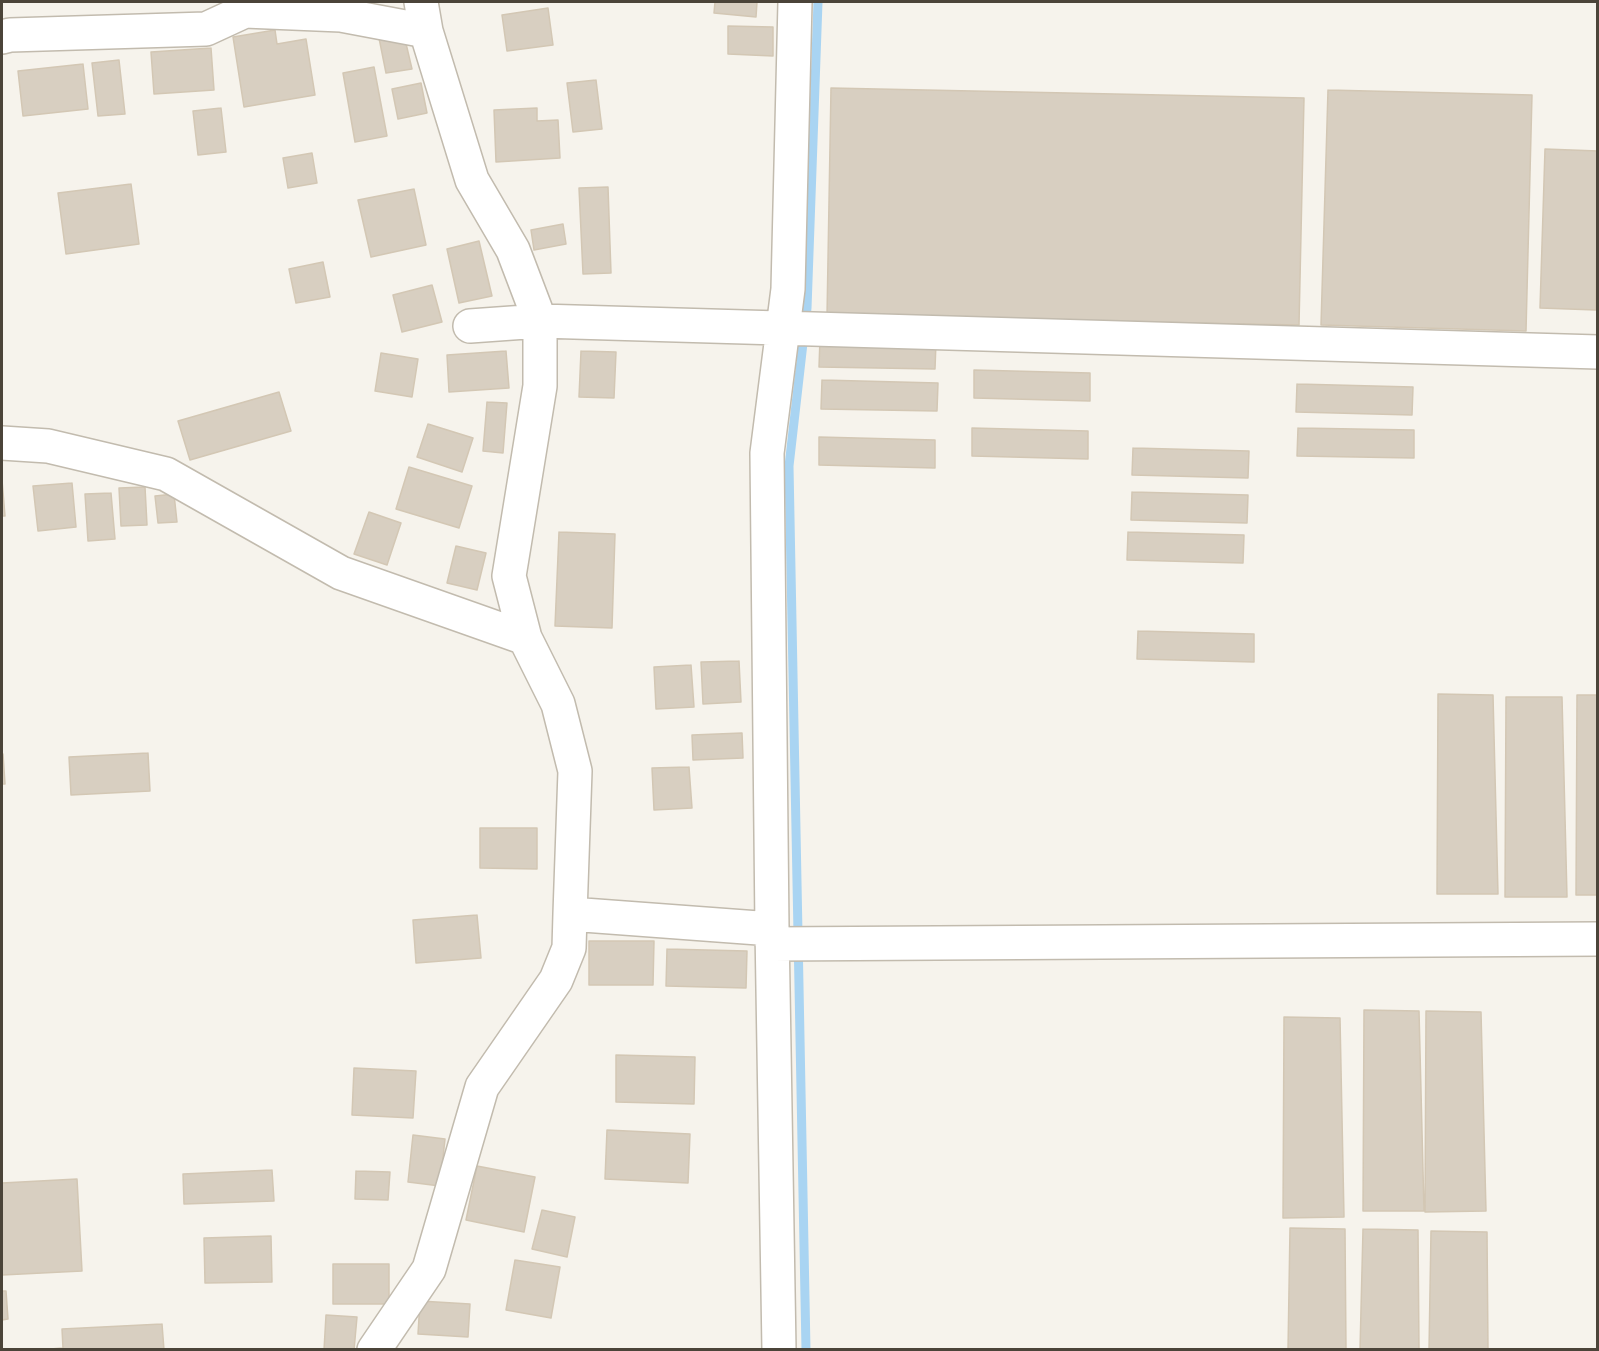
<!DOCTYPE html>
<html>
<head>
<meta charset="utf-8">
<style>
  body { margin:0 }
  #map { position:relative; width:1599px; height:1351px; overflow:hidden; background:#f6f3ec; font-family:"PT Sans Narrow",sans-serif }
  canvas { display:block }
  .frame { position:absolute; inset:0; border:3px solid #4b4439; pointer-events:none }
</style>
</head>
<body>
<div id="map">
<canvas width="1599" height="1351"></canvas>
<div class="frame"></div>
</div>
<script>
const ctx = document.querySelector('canvas').getContext('2d');
ctx.lineJoin = 'round';
const poly = rows => new Path2D(rows.map(r => 'M' + r).join(''));
function stroke(path, color, width, dash) { ctx.strokeStyle = color; ctx.lineWidth = width; ctx.lineCap = dash ? 'butt' : 'round'; ctx.setLineDash(dash || []); ctx.stroke(path); }
function paint(path, color) { ctx.fillStyle = color; ctx.fill(path, 'evenodd'); }
stroke(poly([
  [806,1350,789,466,807,308,818,2]
]), '#a9d4f2', 9);
const building = poly([
  [715,2,757,2,756,17,714,13,715,2],
  [548,8,553,45,507,51,502,15,548,8],
  [728,26,773,27,773,56,728,54,728,26],
  [275,30,277,44,306,39,315,95,244,107,233,37,275,30],
  [404,35,412,69,386,73,379,38,404,35],
  [211,48,214,90,154,94,151,52,211,48],
  [119,60,125,114,98,116,92,63,119,60],
  [83,64,88,109,23,116,18,71,83,64],
  [374,67,387,136,355,142,343,73,374,67],
  [596,80,602,129,573,132,567,83,596,80],
  [421,83,427,113,398,119,392,89,421,83],
  [831,88,1304,98,1299,325,827,316,831,88],
  [1328,90,1532,95,1526,331,1321,325,1328,90],
  [221,108,226,152,198,155,193,111,221,108],
  [537,108,537,121,558,120,560,158,496,162,494,110,537,108],
  [1545,149,1598,151,1596,310,1540,308,1545,149],
  [312,153,317,183,288,188,283,158,312,153],
  [131,184,139,244,66,254,58,193,131,184],
  [608,187,611,273,583,274,579,188,608,187],
  [414,189,426,245,371,257,358,200,414,189],
  [563,224,566,244,534,250,531,230,563,224],
  [479,241,492,296,459,303,447,249,479,241],
  [323,262,330,297,296,303,289,269,323,262],
  [432,285,442,322,402,332,393,295,432,285],
  [820,339,936,342,935,369,819,367,820,339],
  [506,351,509,388,449,392,447,355,506,351],
  [581,351,616,352,614,398,579,397,581,351],
  [381,353,418,359,412,397,375,391,381,353],
  [974,370,1090,373,1090,401,974,398,974,370],
  [822,380,938,383,937,411,821,409,822,380],
  [1297,384,1413,387,1412,415,1296,412,1297,384],
  [279,392,291,431,190,460,178,421,279,392],
  [487,402,507,403,503,453,483,451,487,402],
  [428,424,473,438,462,472,417,457,428,424],
  [972,428,1088,431,1088,459,972,456,972,428],
  [1298,428,1414,430,1414,458,1297,456,1298,428],
  [819,437,935,440,935,468,819,465,819,437],
  [1133,448,1249,451,1248,478,1132,475,1133,448],
  [409,467,472,486,459,528,396,509,409,467],
  [2,480,5,516,2,516,2,480],
  [72,483,76,527,38,531,33,486,72,483],
  [145,487,147,525,121,526,119,488,145,487],
  [1132,492,1248,495,1247,523,1131,520,1132,492],
  [111,493,115,539,88,541,85,494,111,493],
  [174,494,177,522,158,523,155,496,174,494],
  [369,512,401,523,387,565,354,554,369,512],
  [559,532,615,534,612,628,555,626,559,532],
  [1128,532,1244,535,1243,563,1127,560,1128,532],
  [456,546,486,553,477,590,447,583,456,546],
  [1138,631,1254,634,1254,662,1137,659,1138,631],
  [739,661,741,702,703,704,701,662,739,661],
  [691,665,694,707,656,709,654,667,691,665],
  [1438,694,1493,695,1498,894,1437,894,1438,694],
  [1577,695,1598,695,1598,895,1576,895,1577,695],
  [1506,697,1562,697,1567,897,1505,897,1506,697],
  [742,733,743,758,693,760,692,735,742,733],
  [148,753,150,791,71,795,69,757,148,753],
  [3,754,5,784,2,784,2,755,3,754],
  [689,767,692,808,654,810,652,768,689,767],
  [480,828,537,828,537,869,480,868,480,828],
  [477,915,481,958,416,963,413,920,477,915],
  [589,941,654,941,653,985,589,985,589,941],
  [667,949,747,951,746,988,666,986,667,949],
  [1364,1010,1419,1011,1424,1211,1363,1211,1364,1010],
  [1426,1011,1481,1012,1486,1211,1425,1212,1426,1011],
  [1284,1017,1340,1018,1344,1217,1283,1218,1284,1017],
  [616,1055,695,1057,694,1104,616,1102,616,1055],
  [354,1068,416,1071,413,1118,352,1115,354,1068],
  [607,1130,690,1134,688,1183,605,1179,607,1130],
  [413,1135,445,1139,440,1186,408,1182,413,1135],
  [477,1166,535,1177,524,1232,466,1220,477,1166],
  [272,1170,274,1201,184,1204,183,1174,272,1170],
  [356,1171,390,1172,388,1200,355,1199,356,1171],
  [77,1179,82,1271,2,1275,2,1183,77,1179],
  [542,1210,575,1217,567,1257,532,1249,542,1210],
  [1290,1228,1345,1229,1346,1350,1288,1350,1290,1228],
  [1363,1229,1418,1230,1419,1350,1360,1350,1363,1229],
  [1431,1231,1487,1232,1488,1350,1429,1350,1431,1231],
  [271,1236,272,1282,205,1283,204,1238,271,1236],
  [515,1260,560,1267,551,1318,506,1310,515,1260],
  [333,1264,389,1264,389,1304,333,1304,333,1264],
  [2,1291,6,1291,8,1319,2,1320,2,1291],
  [420,1301,470,1304,468,1337,418,1334,420,1301],
  [326,1315,357,1317,354,1350,324,1350,326,1315],
  [162,1324,164,1350,38,1350,63,1348,62,1329,162,1324]
]);
paint(building, '#d8cfc1');
stroke(building, '#d3c7b4', 1.5);
const minor = poly([
  [2,37,10,35,206,29,245,11,341,15,426,31],
  [470,326,540,321,1598,352],
  [2,443,48,446,166,474,341,573,525,638],
  [570,914,772,929],
  [772,944,1598,939],
  [374,1350,429,1269,482,1087,556,980,569,948,570,914,575,771,558,704,525,638,509,576,540,386,540,321,513,250,472,180,426,31,421,2],
  [779,1350,772,929,767,453,788,289,795,2]
]);
stroke(minor, '#c2bbae', 36);
stroke(minor, '#fff', 33);
</script>
</body>
</html>
